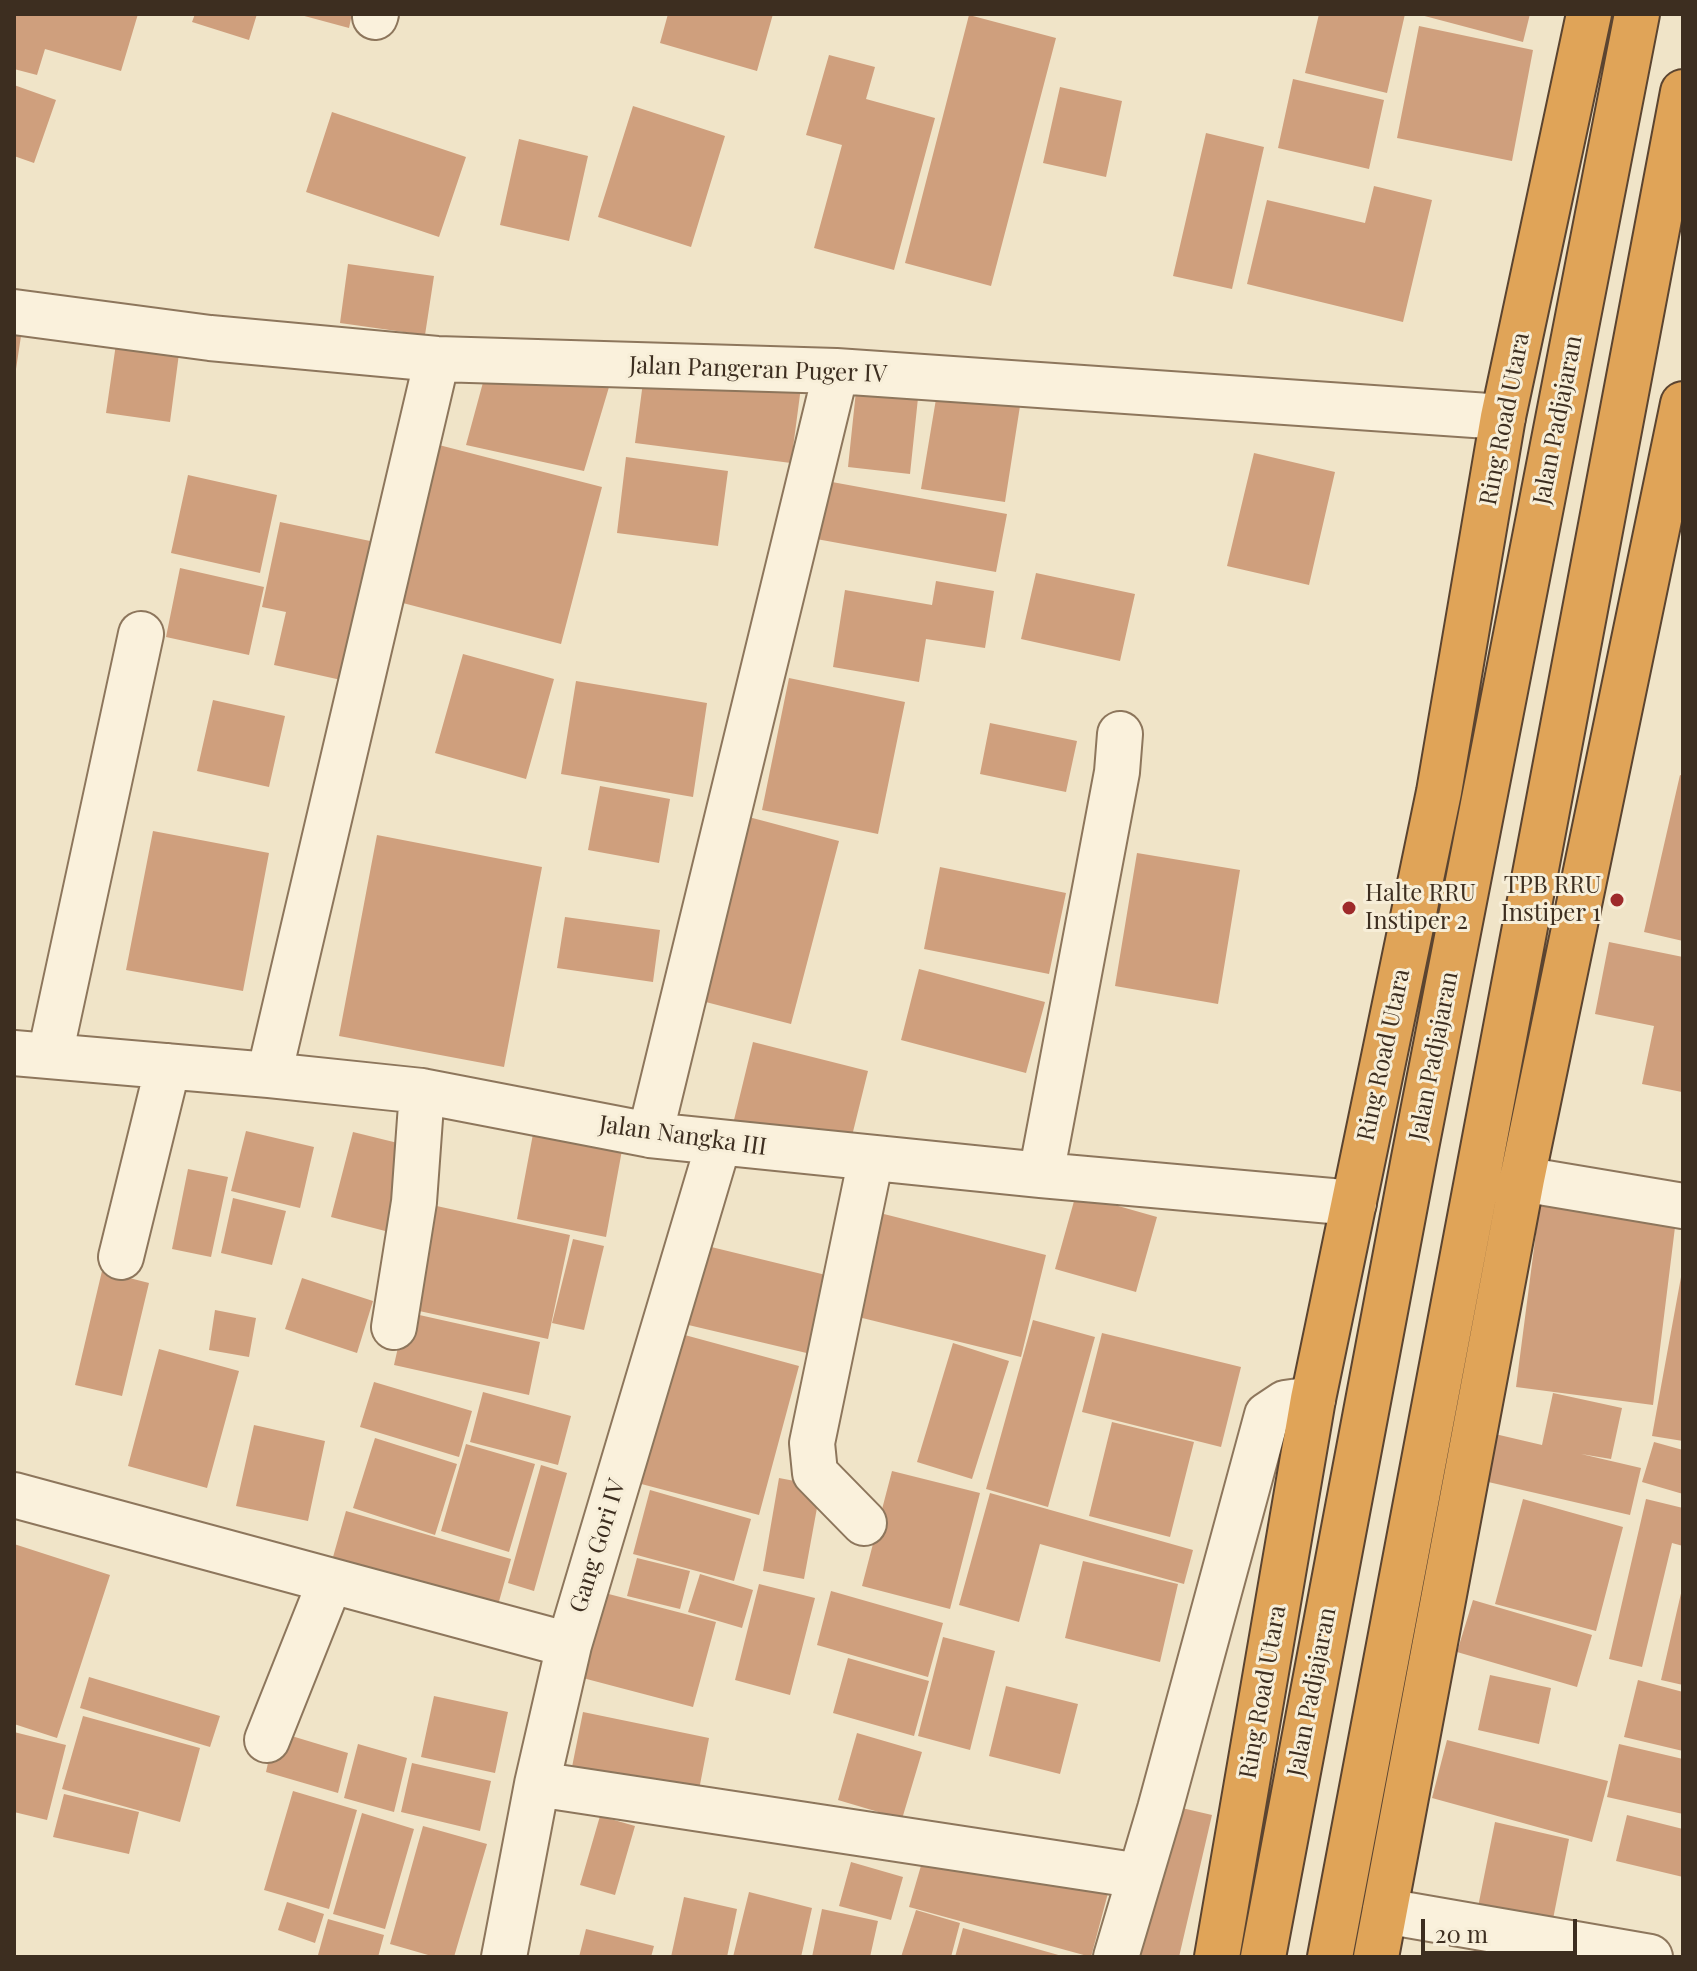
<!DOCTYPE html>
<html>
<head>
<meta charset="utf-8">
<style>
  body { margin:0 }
  #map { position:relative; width:1697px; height:1971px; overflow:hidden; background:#f0e4c8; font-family:"Playfair Display",serif }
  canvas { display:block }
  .frame { position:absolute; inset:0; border:16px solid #3d2e20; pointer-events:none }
  .scale { position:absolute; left:1421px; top:1919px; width:156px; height:36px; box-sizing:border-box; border:4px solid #3d2e20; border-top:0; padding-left:10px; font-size:24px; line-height:28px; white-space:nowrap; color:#3d2e20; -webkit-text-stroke:6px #f7eed8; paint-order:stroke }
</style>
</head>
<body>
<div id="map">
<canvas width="1697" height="1971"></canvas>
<div class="frame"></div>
<div class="scale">20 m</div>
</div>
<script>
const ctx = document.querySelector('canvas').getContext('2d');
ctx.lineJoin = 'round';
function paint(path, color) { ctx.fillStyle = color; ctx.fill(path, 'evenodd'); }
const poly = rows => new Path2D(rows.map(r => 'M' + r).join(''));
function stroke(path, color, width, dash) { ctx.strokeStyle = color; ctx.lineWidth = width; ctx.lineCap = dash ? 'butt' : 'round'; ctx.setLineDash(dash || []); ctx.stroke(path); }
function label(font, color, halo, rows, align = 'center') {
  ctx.font = font + ' "Playfair Display",serif'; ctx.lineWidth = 6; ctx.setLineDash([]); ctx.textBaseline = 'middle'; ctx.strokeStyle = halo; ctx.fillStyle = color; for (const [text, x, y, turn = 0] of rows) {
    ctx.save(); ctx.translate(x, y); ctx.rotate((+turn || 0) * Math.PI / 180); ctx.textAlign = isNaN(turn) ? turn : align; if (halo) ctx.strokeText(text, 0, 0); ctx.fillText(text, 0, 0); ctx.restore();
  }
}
paint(poly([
  [14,14,138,14,121,71,45,49,37,75,14,69],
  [195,14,257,14,249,40,192,22],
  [297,14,352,14,349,28],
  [668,14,773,14,757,71,660,43],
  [1319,14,1405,14,1387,93,1305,73],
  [1417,14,1530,14,1523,42],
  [969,15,1056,38,991,286,905,263],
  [1419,26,1533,50,1512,161,1397,138],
  [829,55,875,67,866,99,935,118,894,270,814,248,842,145,806,135],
  [1293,79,1384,100,1369,169,1278,148],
  [14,85,56,100,34,163,14,156],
  [1060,87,1122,101,1106,177,1043,163],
  [633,106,725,136,691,247,598,217],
  [332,112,466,157,439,237,306,192],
  [1206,133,1264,147,1232,289,1173,276],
  [519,139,588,156,569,241,500,225],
  [1374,186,1432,200,1403,322,1247,284,1267,200,1365,223],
  [348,264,434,276,425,335,340,323],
  [14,321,23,323,16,369,14,369],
  [117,337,180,346,170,422,106,413],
  [488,364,612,377,584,471,466,445],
  [645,367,801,387,791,463,635,443],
  [856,391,918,398,910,474,848,467],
  [937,393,1020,406,1005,502,921,489],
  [439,445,602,487,561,644,399,602],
  [1254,453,1335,472,1309,585,1227,566],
  [626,457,728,471,718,546,617,533],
  [188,475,277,495,260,573,171,553],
  [821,480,1007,514,996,572,811,538],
  [280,522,389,545,359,684,274,665,286,612,262,607],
  [180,568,264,587,249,655,166,637],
  [1036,573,1135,594,1120,661,1021,639],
  [936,581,994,591,985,648,926,639,919,682,833,667,845,590,932,605],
  [463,654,554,679,526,779,435,753],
  [789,678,905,702,878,834,762,810],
  [576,681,707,703,693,797,561,774],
  [213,700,285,716,269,787,197,771],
  [990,723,1077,741,1066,792,980,774],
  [1680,775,1683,776,1683,941,1644,932],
  [600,786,670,799,659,863,588,850],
  [745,816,839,841,791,1024,698,1000],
  [153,831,269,853,243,991,126,970],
  [377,835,542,867,504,1067,339,1036],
  [1137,853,1240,870,1218,1004,1115,986],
  [940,867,1066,893,1049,974,924,949],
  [565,917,660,930,653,982,557,968],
  [1609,942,1683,957,1682,1092,1642,1084,1654,1026,1595,1014],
  [919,969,1045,1002,1026,1073,901,1040],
  [753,1042,868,1071,848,1152,733,1124],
  [536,1118,625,1134,606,1237,517,1219],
  [246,1131,314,1147,300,1208,231,1191],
  [353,1132,414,1147,393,1233,331,1217],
  [188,1169,228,1177,211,1257,172,1249],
  [1076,1194,1157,1217,1136,1292,1055,1269],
  [1541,1194,1677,1211,1653,1405,1516,1387],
  [233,1198,286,1211,272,1265,221,1253],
  [432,1205,570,1235,548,1339,410,1309],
  [872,1211,1046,1255,1021,1357,846,1314],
  [573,1239,604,1246,584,1330,552,1323],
  [699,1244,834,1277,815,1355,680,1323],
  [102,1271,149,1283,122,1396,75,1385],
  [1681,1277,1683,1278,1683,1441,1652,1436],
  [302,1278,373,1301,357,1353,285,1329],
  [215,1310,256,1318,249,1357,209,1350],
  [406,1312,540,1342,529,1395,394,1365],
  [1033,1320,1095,1337,1048,1507,986,1489],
  [670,1331,799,1366,759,1515,630,1481],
  [1102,1333,1241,1367,1221,1447,1082,1412],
  [953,1343,1009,1361,972,1479,917,1462],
  [159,1349,239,1371,207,1488,128,1466],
  [374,1382,472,1411,459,1457,360,1427],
  [483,1392,571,1416,558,1465,470,1442],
  [1553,1393,1622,1408,1611,1459,1581,1454,1641,1468,1630,1515,1484,1481,1495,1434,1542,1445],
  [1112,1422,1194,1442,1170,1537,1089,1516],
  [254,1425,325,1441,308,1521,236,1506],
  [375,1438,457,1464,435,1535,353,1508],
  [1654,1442,1683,1450,1683,1494,1642,1482],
  [466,1444,535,1464,509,1552,441,1531],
  [541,1465,567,1473,534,1591,508,1583],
  [892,1471,980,1493,950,1609,862,1586],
  [779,1478,821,1486,804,1579,763,1571],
  [650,1490,751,1519,734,1581,633,1554],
  [990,1493,1193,1550,1184,1584,1040,1544,1019,1622,959,1605],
  [1523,1499,1623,1527,1596,1631,1495,1604],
  [1646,1499,1683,1508,1683,1546,1672,1543,1642,1667,1609,1659],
  [346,1511,511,1559,498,1605,333,1557],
  [14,1544,110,1575,57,1738,14,1724],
  [637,1558,690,1571,680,1609,627,1596],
  [1083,1561,1178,1584,1160,1662,1065,1638],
  [700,1574,753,1590,742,1628,688,1612],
  [759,1584,815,1598,790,1695,735,1680],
  [1682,1589,1683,1589,1683,1685,1661,1680],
  [831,1591,943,1623,928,1677,817,1645],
  [601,1592,716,1622,693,1707,579,1677],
  [1473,1600,1592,1635,1577,1687,1457,1652],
  [943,1637,995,1651,970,1750,918,1736],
  [848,1658,929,1681,914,1736,833,1713],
  [1490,1675,1551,1688,1539,1744,1478,1730],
  [89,1677,220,1716,210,1747,80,1708],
  [1638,1680,1683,1692,1683,1751,1624,1737],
  [1006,1686,1078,1704,1060,1774,989,1756],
  [434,1696,508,1712,495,1773,421,1757],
  [583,1712,709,1738,698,1795,572,1767],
  [83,1716,200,1748,180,1822,62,1789],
  [275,1731,348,1753,338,1793,266,1772],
  [14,1732,66,1745,47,1820,14,1812],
  [857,1733,922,1752,902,1819,838,1800],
  [1447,1740,1608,1781,1592,1842,1432,1798],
  [358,1744,407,1758,394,1812,344,1798],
  [1619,1744,1683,1759,1683,1814,1607,1797],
  [412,1763,491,1781,480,1831,401,1812],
  [293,1791,357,1810,329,1909,264,1890],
  [64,1794,139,1812,129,1854,53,1837],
  [1169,1805,1212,1815,1179,1957,1133,1957],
  [362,1813,414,1829,385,1929,333,1914],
  [1627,1815,1683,1829,1683,1877,1616,1861],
  [600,1816,635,1826,615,1895,580,1885],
  [1495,1822,1569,1839,1552,1924,1478,1907],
  [423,1826,487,1844,454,1957,435,1957,390,1944],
  [927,1845,1108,1893,1091,1957,909,1907],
  [851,1862,903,1877,891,1920,839,1906],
  [749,1892,812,1908,801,1957,733,1957],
  [684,1897,737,1909,727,1957,671,1957],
  [287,1902,324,1914,315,1943,278,1930],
  [822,1909,878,1921,870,1957,812,1957],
  [916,1910,960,1923,951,1957,901,1957],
  [328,1919,384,1935,378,1957,318,1955],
  [963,1928,1062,1956,1062,1957,955,1957],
  [586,1929,654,1946,651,1957,579,1957]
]), '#cf9f7d');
const minor = poly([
  [375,17,376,14],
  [14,312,210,338,437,359,836,371,1503,417],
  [14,1053,269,1075,422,1091,650,1135,1041,1175,1354,1203],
  [50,1055,141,634],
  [269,1075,437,359],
  [650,1135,836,371],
  [1041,1175,1117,772,1120,734],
  [1522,1179,1683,1206],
  [121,1257,168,1066],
  [394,1327,414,1202,422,1091],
  [14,1495,569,1645],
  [864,1523,815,1473,812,1443,871,1158],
  [267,1740,330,1582],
  [537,1784,1140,1876],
  [1385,1911,1650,1957],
  [504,1957,537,1784,569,1645,719,1142],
  [1116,1957,1160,1809,1267,1415,1285,1403,1313,1399]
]);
const highway = poly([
  [1217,1957,1313,1399,1439,792,1503,417,1589,14],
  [1263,1957,1414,1158,1637,14],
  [1330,1957,1683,92],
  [1376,1957,1522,1179,1683,404]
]);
stroke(minor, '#8d765c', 48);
stroke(highway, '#5b4430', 48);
stroke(minor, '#faf1dc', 44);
stroke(highway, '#e0a458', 44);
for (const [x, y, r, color] of [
  [1617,900,8,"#9e2a2b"],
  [1349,908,8,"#9e2a2b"]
]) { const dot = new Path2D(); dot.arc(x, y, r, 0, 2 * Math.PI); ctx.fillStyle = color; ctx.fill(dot); stroke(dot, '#f7eed8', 3); }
label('24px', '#3d2e20', '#f7eed8', [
  ["Jalan Pangeran Puger IV",758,370,2],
  ["Ring Road Utara",1505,419,-79],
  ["Jalan Padjajaran",1558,420,-79],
  ["Ring Road Utara",1384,1055,-78],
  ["Jalan Padjajaran",1434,1056,-79],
  ["Jalan Nangka III",683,1136,8],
  ["Gang Gori IV",598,1546,-73],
  ["Ring Road Utara",1263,1692,-80],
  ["Jalan Padjajaran",1312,1692,-79]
]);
label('24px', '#3d2e20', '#f7eed8', [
  ["TPB RRU",1601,886],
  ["Instiper 1",1601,914],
  ["Halte RRU",1365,894,"left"],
  ["Instiper 2",1365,922,"left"]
], 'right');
</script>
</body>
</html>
